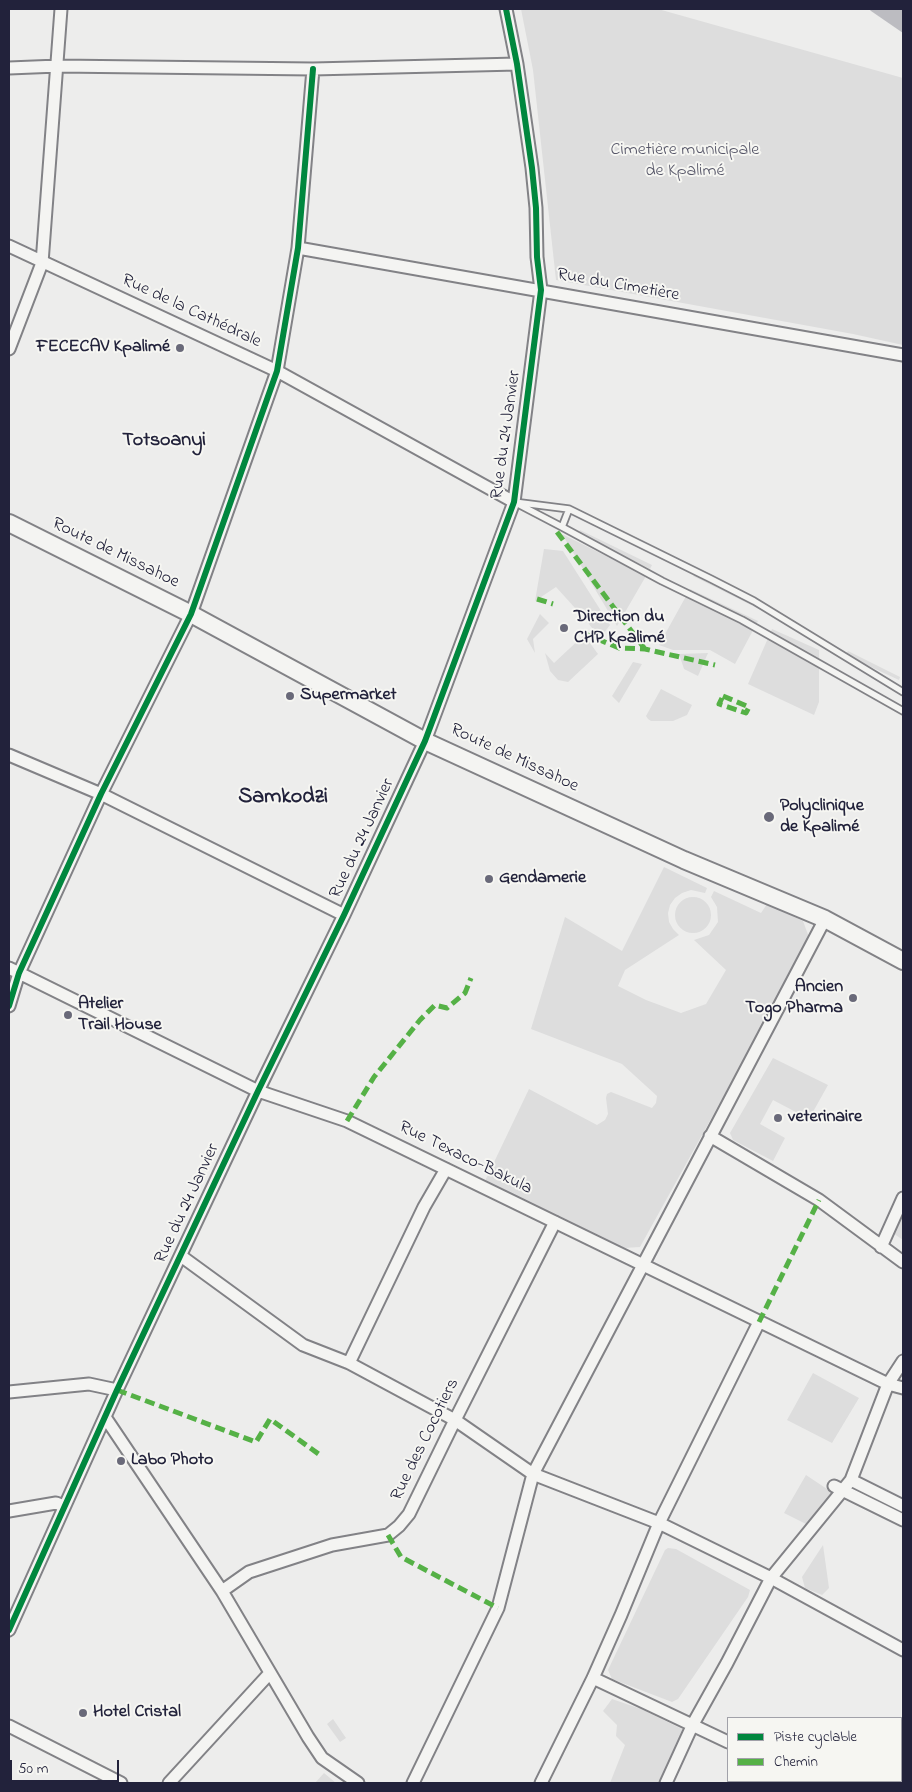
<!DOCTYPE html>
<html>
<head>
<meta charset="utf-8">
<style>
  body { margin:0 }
  #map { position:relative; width:912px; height:1792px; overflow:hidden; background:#ededec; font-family:"Indie Flower",sans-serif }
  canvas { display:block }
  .frame { position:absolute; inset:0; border:10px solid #22223b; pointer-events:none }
  .legend { position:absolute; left:727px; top:1717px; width:175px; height:65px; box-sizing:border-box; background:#f6f6f2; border:1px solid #a1a1a9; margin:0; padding:6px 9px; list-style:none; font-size:15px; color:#22223b }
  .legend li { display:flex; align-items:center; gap:10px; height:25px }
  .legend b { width:25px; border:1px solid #a1a1a9 }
  .scale { position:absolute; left:10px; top:1760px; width:109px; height:22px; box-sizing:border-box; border:2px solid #22223b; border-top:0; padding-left:6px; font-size:15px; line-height:18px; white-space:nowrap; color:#22223b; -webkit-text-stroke:4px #f6f6f2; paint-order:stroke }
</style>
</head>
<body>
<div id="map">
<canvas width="912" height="1792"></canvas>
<div class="frame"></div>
<ul class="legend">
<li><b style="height:6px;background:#00873e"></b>Piste cyclable</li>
<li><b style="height:6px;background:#55b146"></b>Chemin</li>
</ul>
<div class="scale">50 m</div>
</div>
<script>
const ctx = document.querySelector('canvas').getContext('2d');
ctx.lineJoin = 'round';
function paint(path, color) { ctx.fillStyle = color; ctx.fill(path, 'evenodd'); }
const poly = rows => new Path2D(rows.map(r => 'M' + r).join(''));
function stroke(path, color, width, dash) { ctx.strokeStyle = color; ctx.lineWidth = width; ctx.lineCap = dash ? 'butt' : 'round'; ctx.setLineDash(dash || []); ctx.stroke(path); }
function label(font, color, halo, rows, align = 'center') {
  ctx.font = font + ' "Indie Flower",sans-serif'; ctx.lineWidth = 4; ctx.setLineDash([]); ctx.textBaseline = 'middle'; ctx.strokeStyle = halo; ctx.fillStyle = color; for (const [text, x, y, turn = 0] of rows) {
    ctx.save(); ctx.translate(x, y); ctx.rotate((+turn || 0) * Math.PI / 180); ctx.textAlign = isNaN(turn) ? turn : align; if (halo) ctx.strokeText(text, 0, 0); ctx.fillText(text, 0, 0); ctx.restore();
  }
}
paint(poly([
  [521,9,658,9,903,78,903,345,853,334,556,280,533,70],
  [580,530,652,565,650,569,579,533],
  [562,534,646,576,617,626],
  [544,549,563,551,610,625,600,638,585,619,556,587,535,601],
  [696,573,761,606,759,609,693,576],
  [690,589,758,621,735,664,710,650,673,650,659,645],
  [540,614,549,623,533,639,535,653,527,639],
  [772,629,819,650,819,702,814,715,748,684],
  [584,635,598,654,568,682,558,680,550,671,545,653,554,663],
  [848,651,900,677,899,680,845,655],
  [708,653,698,676,684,669,679,654],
  [633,662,642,664,619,703,612,696],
  [661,689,692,705,687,715,673,721,651,721,648,719,646,716],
  [664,867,707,888,705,893,691,890,682,893,675,898,670,905,668,913,669,922,673,929,679,935,625,970,618,986,646,1000,681,1013,706,1004,726,970,694,940,709,935,718,922,717,907,711,897,714,891,761,913,767,904,803,921,810,940,640,1247,624,1248,485,1181,529,1089,597,1125,605,1120,608,1114,606,1098,607,1094,611,1092,652,1108,656,1103,657,1096,622,1064,531,1029,565,917,622,951],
  '675 915a18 18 0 1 1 36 0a18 18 0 1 1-36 0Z',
  [773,1058,828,1085,809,1119,773,1100,760,1124,785,1138,773,1161,733,1140,730,1133],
  [903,1197,903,1240,887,1229],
  [813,1373,859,1398,832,1443,787,1420],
  [806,1475,833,1493,810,1526,784,1513],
  [823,1545,829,1588,822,1595,805,1588,802,1577],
  [668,1548,676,1549,750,1590,748,1597,678,1699,672,1702,612,1679,608,1670,665,1550],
  [612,1699,641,1709,682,1729,688,1739,665,1783,610,1783,625,1745,616,1736,617,1725,603,1711],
  [333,1719,346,1738,340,1742,327,1724],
  [324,1773,336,1783,315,1783]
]), '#ddd');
paint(poly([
  [869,9,903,9,903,33,871,11]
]), '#bcbcc1');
const service = poly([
  [514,502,569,509,711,579,754,601,903,692],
  [518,504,562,527],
  [569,509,562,527,662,581,742,620,903,711]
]);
const minor = poly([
  [9,68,58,66,313,69,517,64],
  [9,246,277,371,514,502],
  [298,248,903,355],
  [9,349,42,263,61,9],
  [9,755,101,794,344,915],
  [9,968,258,1091,347,1121,888,1384,903,1388],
  [9,1006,19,973,101,794,191,614,277,371,298,248,313,69],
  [710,1136,819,1200,903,1262],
  [881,1247,903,1198],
  [181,1256,303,1345,349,1363,455,1420,533,1474,659,1523,771,1578,903,1650],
  [349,1363,424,1207,446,1169],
  [9,1392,89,1384,117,1390],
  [105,1417,222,1591,308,1737,322,1758,358,1783],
  [851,1480,903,1506],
  [834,1486,903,1520],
  [9,1511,56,1503,64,1506],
  [222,1591,249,1572,332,1545,388,1535,399,1526,409,1514,455,1420,555,1222],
  [9,1630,117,1390,258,1091,344,915,425,741,514,502,541,290,537,257,536,208,532,168,517,64,506,9],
  [593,1678,728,1742],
  [9,1726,121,1783],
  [806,1781,811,1783],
  [169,1783,270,1673],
  [413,1783,498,1608,533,1474,825,919],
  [541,1783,593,1678,621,1615,659,1523,759,1322],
  [666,1783,693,1724,727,1663,771,1578,851,1480,888,1384,903,1361]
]);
const secondary = poly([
  [9,523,191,614,425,741,684,860,825,919,903,961]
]);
stroke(service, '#828286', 9);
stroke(minor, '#828286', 15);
stroke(secondary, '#828286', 20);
stroke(service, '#f4f4f2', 5.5);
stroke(minor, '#f4f4f2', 11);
stroke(secondary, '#f4f4f2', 16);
stroke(poly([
  [557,532,645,649],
  [537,599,553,604],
  [583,633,619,648,645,649,715,665],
  [723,696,749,707,746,713,719,704,723,696],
  [347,1121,374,1077,420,1020,435,1005,447,1008,465,993,471,978],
  [759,1322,819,1200],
  [117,1390,256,1442,270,1419,320,1455],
  [388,1535,401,1557,498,1608]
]), '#55b146', 5, [10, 5]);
stroke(poly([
  [9,1006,19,973,101,794,191,614,277,371,298,248,313,69],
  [9,1630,117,1390,258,1091,344,915,425,741,514,502,541,290,537,257,536,208,532,168,517,64,506,9]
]), '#00873e', 6);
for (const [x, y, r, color] of [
  [180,348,5,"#696979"],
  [564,628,5,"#696979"],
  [290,696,5,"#696979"],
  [769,817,6,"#696979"],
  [489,879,5,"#696979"],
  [853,998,5,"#696979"],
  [68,1015,5,"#696979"],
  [778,1118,5,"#696979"],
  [121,1461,5,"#696979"],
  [83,1713,5,"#696979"]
]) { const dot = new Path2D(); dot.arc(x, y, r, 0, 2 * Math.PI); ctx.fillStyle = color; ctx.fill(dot); stroke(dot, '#f6f6f2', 2); }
label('18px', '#565668', '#f6f6f2', [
  ["Cimetière municipale",685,151],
  ["de Kpalimé",685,172]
]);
label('18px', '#22223b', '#f6f6f2', [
  ["Rue du Cimetière",618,286,10],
  ["Rue de la Cathédrale",191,312,25],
  ["Rue du 24 Janvier",507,435,-82],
  ["Route de Missahoe",115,554,26],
  ["Route de Missahoe",514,759,25],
  ["Rue du 24 Janvier",363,839,-65],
  ["Rue Texaco-Bakula",465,1159,26],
  ["Rue du 24 Janvier",188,1204,-65],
  ["Rue des Cocotiers",426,1440,-64]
]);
label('bold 18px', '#22223b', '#f6f6f2', [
  ["FECECAV Kpalimé",170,348,"right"],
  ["Direction du",574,618],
  ["CHP Kpalimé",574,639],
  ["Supermarket",300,696],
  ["Polyclinique",780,807],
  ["de Kpalimé",780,828],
  ["Gendamerie",499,879],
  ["Ancien",843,988,"right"],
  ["Togo Pharma",843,1009,"right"],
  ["Atelier",78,1005],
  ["Trail House",78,1026],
  ["veterinaire",788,1118],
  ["Labo Photo",131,1461],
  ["Hotel Cristal",93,1713]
], 'left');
label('bold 20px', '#22223b', '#f6f6f2', [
  ["Totsoanyi",164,442]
]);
label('bold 22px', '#22223b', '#f6f6f2', [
  ["Samkodzi",283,798]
]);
</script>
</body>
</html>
